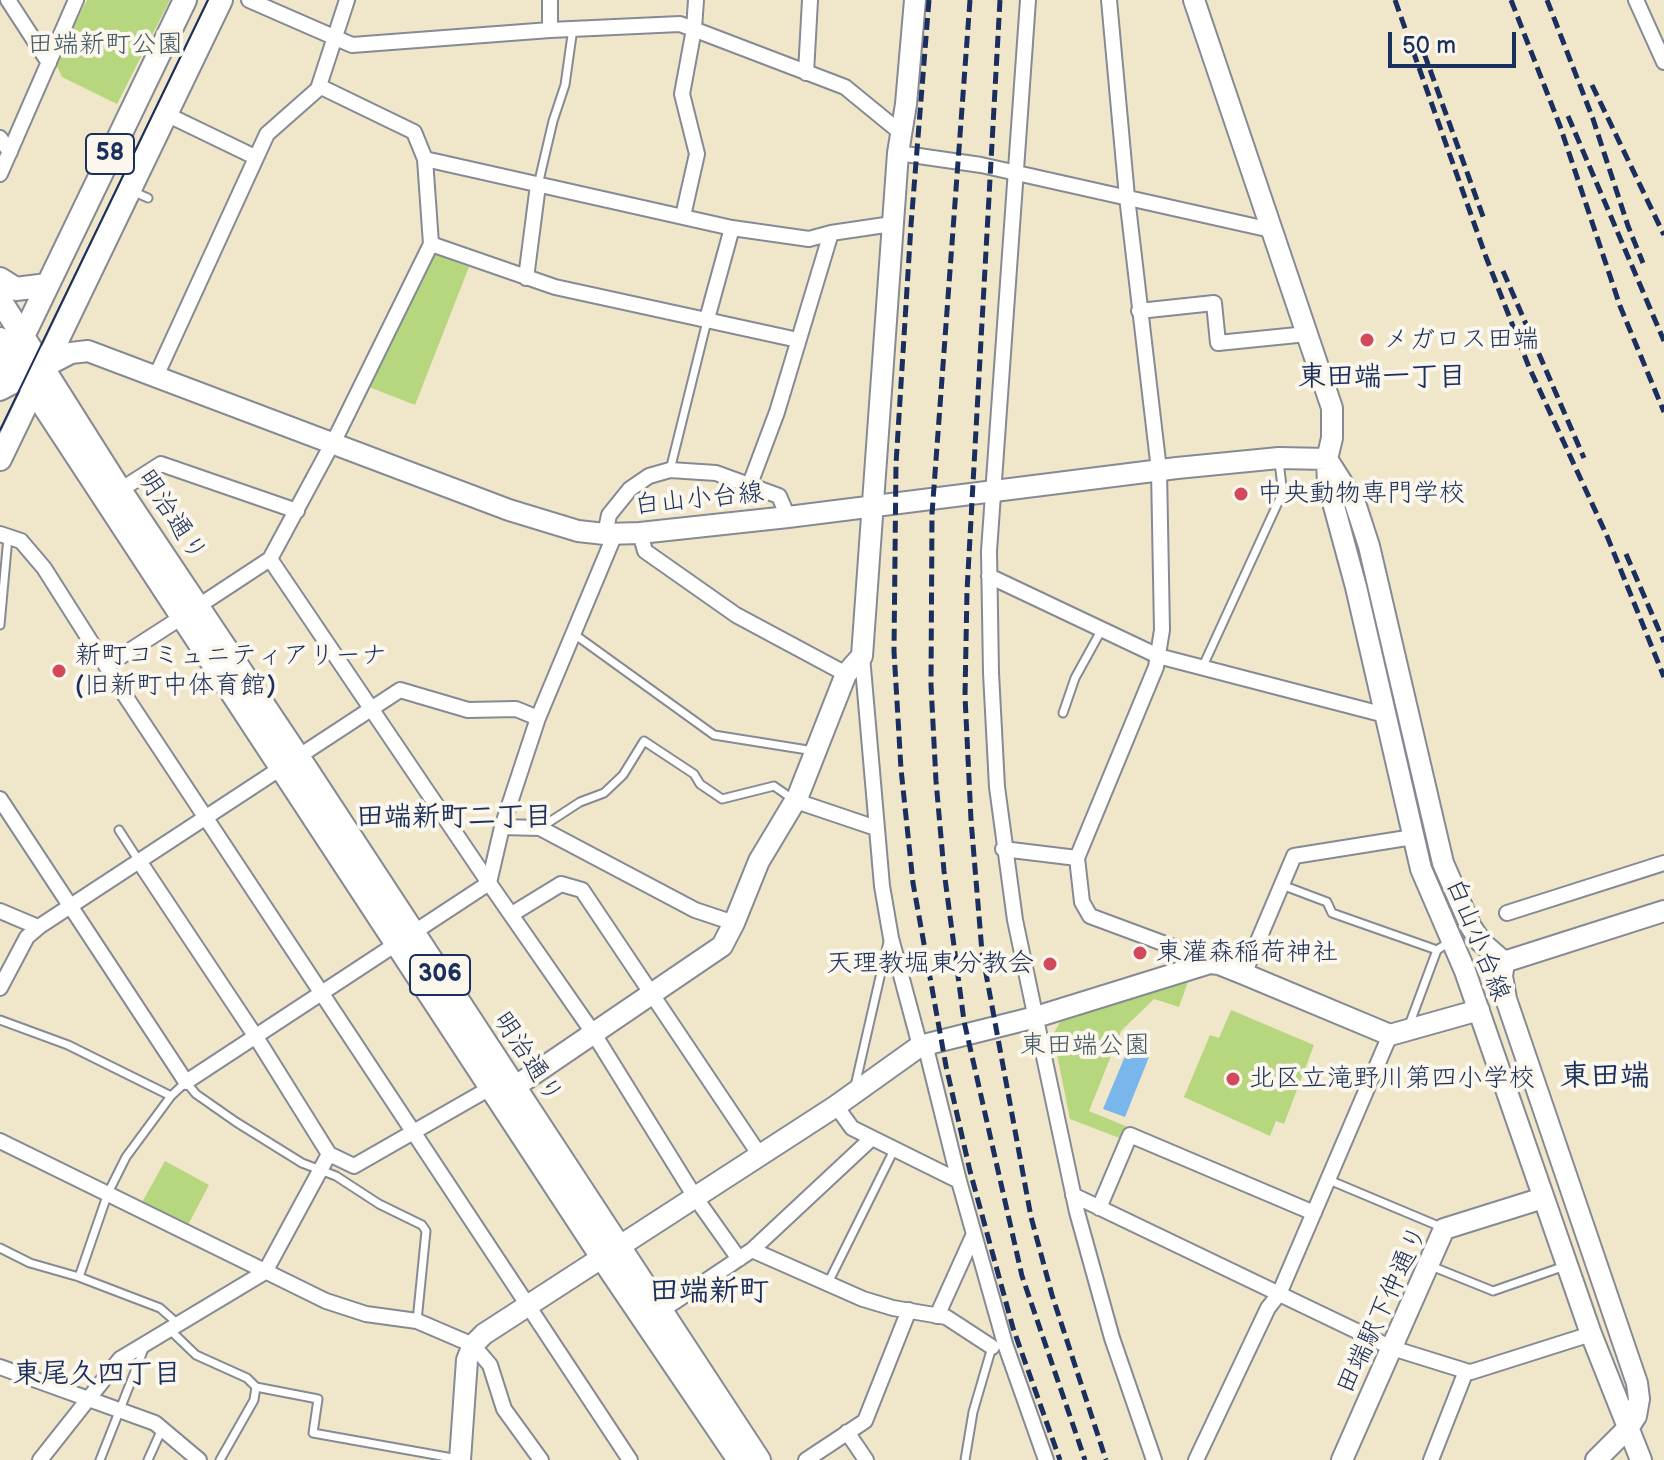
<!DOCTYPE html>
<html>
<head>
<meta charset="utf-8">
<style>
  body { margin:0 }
  #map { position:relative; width:1664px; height:1460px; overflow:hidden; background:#f0e6ca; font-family:"Balsamiq Sans",sans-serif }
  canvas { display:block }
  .scale { position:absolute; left:1388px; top:32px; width:128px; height:36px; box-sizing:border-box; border:4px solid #1b2f5e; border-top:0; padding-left:10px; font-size:24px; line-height:28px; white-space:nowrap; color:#1b2f5e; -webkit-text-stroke:6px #fbf7ec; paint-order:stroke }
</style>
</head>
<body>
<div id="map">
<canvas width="1664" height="1460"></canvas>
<div class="scale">50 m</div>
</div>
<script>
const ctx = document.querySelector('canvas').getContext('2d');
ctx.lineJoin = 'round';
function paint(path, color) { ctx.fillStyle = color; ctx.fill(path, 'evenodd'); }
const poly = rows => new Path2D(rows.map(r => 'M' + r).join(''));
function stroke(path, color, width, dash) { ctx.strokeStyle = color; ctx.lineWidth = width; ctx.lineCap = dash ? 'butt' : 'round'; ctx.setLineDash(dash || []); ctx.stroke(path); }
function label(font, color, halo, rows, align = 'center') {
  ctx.font = font + ' "Balsamiq Sans","Klee One",sans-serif'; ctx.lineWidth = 8; ctx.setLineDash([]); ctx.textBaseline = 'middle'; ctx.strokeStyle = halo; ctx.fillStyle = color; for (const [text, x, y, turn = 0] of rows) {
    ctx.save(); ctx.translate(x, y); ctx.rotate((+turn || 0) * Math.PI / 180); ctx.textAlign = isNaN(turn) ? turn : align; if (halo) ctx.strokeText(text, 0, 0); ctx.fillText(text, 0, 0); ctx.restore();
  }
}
paint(poly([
  [87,0,170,0,117,104,62,77,55,62],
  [435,254,469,267,415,405,369,387],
  [1189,979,1179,1007,1154,999,1121,1031,1089,1111,1128,1127,1122,1139,1070,1119,1053,1035,1060,1022],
  [1231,1010,1314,1045,1284,1124,1276,1121,1270,1136,1184,1097,1210,1035,1219,1038],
  [165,1161,209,1185,187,1227,141,1204]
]), '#b7d77e');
paint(poly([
  [1128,1049,1149,1057,1125,1117,1103,1109]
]), '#78b6eb');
const lane = poly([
  [538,185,553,121,565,85,573,28],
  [132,191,148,198],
  [670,470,707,321],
  [0,625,8,537],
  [574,634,714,735,814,751],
  [1203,666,1281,496,1282,486,1279,462],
  [1063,713,1075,678,1102,629],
  [540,828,580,802,604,793,623,775,644,741,694,774,700,784,722,799,774,786,794,800],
  [119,830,139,861],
  [1282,885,1327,902,1332,913,1437,950],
  [0,1020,68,1045,171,1096],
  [1408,1028,1437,950,1451,941],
  [855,1086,888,942],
  [1329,1180,1441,1227],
  [0,1248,30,1263,79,1277,160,1308,177,1323],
  [1431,1266,1493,1291,1565,1266],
  [79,1277,108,1193,126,1157,171,1096,186,1082,196,1094,236,1122,302,1163,336,1176,379,1204,422,1225,426,1231,417,1321],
  [828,1283,894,1150],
  [170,1330,196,1355,247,1378,256,1387,254,1400,220,1460],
  [256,1387,318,1399,313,1433,458,1459],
  [100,1460,145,1346],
  [148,1460,162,1429],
  [965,1460,973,1412,992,1347,995,1347]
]);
const street = poly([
  [8,0,49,63],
  [249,0,352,45,550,30,680,24,845,87,900,132],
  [1028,0,989,551,991,673,997,787,1015,920,1077,1212,1112,1338,1154,1460],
  [1109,0,1127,197,1159,470,1162,630,1156,667,1077,858,1082,902,1090,916,1195,955,1210,963],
  [1636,0,1664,62],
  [550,30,550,0],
  [806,73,810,0],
  [166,114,255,157],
  [0,138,10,152],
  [898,153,981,165,1271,230],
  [425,159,732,228,809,239,831,233,892,224],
  [0,174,76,0],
  [683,216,697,154,682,94,694,29,696,0],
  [431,244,555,287,798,340],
  [526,278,538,185],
  [1139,311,1214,303,1218,343,1307,334],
  [707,319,732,228],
  [157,374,267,134,318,89,347,0],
  [750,484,777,412,831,233],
  [114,494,161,464,297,511],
  [640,533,645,551,736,615,846,674],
  [0,534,21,541,44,568,124,694,630,1460],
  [605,534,609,515,630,489,649,476,670,470,716,473,779,496,788,517],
  [270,559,489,883,594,1034,695,1197,739,1259],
  [989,576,1158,656,1385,715],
  [197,607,270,559,339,431,431,244,425,159,414,132,319,86],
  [862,656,882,886,891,938,920,1046],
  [106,666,182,617],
  [0,799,186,1082,489,883,502,827,538,718,615,534],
  [796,801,876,828],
  [502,827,540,828,695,910,734,923],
  [1003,849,1077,858],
  [139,861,256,1037,329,1154,354,1166,492,1087],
  [0,911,38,927],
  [1507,913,1664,863],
  [512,914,561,884,582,890,759,1154],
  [1244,974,1294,856,1413,837],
  [0,988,27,937,40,926,400,690,468,710,516,709,538,718],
  [925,1044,959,1181,1005,1344,1046,1460],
  [836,1106,852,1128,959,1181],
  [0,1141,326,1301,366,1314,417,1321,473,1345,490,1365,504,1409,541,1460],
  [1073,1195,1392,1348,1466,1371,1471,1372,1591,1334],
  [1099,1208,1130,1135,1314,1213],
  [752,1250,863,1299,893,1308,946,1317,992,1347],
  [661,1311,752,1250,871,1139],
  [937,1316,974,1234],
  [0,1367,155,1423,199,1460],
  [847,1432,866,1460],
  [40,1460,120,1359,265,1272,329,1154],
  [806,1460,865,1421,909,1310],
  [1196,1460,1268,1308,1279,1294,1390,1035],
  [1431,1460,1466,1371]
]);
const secondary = poly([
  [1194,0,1332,408,1332,438,1327,459,1328,484,1356,587,1421,869,1465,971,1591,1334,1641,1460],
  [0,390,71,353,88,351,509,510,578,531,605,534,640,533,788,517,1177,468,1279,458,1327,459,1355,503,1369,546,1443,863,1471,927,1481,942,1504,962],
  [1504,962,1502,976,1506,999,1637,1383,1639,1399,1636,1416,1629,1427,1596,1460],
  [1504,962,1664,911],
  [513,1088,722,946,734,923,759,861,798,796,846,674,862,656,898,153,906,104,915,0],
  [460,1460,467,1360,473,1345,484,1334,836,1106,920,1046,1036,1017,1210,963,1219,964,1244,974,1390,1035,1479,1010],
  [1342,1460,1444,1229,1543,1198]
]);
const primary = poly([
  [0,279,16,289,47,285],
  [0,300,120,490,307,770,759,1460],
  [0,339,613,1274,739,1460],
  [0,384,185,0],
  [0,459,221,0]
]);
stroke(lane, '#868a94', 11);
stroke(street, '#868a94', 18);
stroke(secondary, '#868a94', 24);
stroke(primary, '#868a94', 26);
stroke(lane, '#fff', 7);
stroke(street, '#fff', 14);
stroke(secondary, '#fff', 20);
stroke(primary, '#fff', 22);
stroke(poly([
  [0,430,208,0]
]), '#1b2f5e', 2);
stroke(poly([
  [929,0,911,225,896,464,894,651,901,769,913,883,946,1066,970,1171,1013,1328,1060,1460],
  [970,0,932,514,931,685,936,781,944,871,964,1021,1022,1276,1085,1460],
  [1000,0,967,591,965,696,971,820,982,952,1031,1217,1052,1295,1106,1460],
  [1395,0,1486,257,1529,367,1607,536,1664,677],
  [1511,0,1560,126,1620,306,1664,412],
  [1547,0,1593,119,1628,226,1643,263],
  [1424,53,1485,222],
  [1592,85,1664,235],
  [1568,116,1664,341],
  [1503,271,1584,458],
  [1626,554,1664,642]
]), '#1b2f5e', 5, [12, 6]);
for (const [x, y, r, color] of [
  [1367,340,8,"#d1495b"],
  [1241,494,8,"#d1495b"],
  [59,671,8,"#d1495b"],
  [1140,953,8,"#d1495b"],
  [1050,964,8,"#d1495b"],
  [1233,1079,8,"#d1495b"]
]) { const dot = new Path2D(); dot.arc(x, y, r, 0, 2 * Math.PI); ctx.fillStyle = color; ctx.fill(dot); stroke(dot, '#fbf7ec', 3); }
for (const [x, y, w] of [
  [110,154,48],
  [440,975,60]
]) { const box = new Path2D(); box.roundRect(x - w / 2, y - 20, w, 40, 6); ctx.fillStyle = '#fbf7ec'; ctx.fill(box); stroke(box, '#1b2f5e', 2); }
label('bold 24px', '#1b2f5e', null, [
  ["58",110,154],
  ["306",440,975]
]);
label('26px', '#425966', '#fbf7ec', [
  ["田端新町公園",105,45],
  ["東田端公園",1085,1046]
]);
label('26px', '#1b2f5e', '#fbf7ec', [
  ["メガロス田端",1383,340],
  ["中央動物専門学校",1257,494],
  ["新町コミュニティアリーナ",75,656],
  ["(旧新町中体育館)",75,686],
  ["東灌森稲荷神社",1156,953],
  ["天理教堀東分教会",1034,964,"right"],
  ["北区立滝野川第四小学校",1249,1079]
], 'left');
label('26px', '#1b2f5e', '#fbf7ec', [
  ["白山小台線",699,500,-6],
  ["明治通り",171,516,57],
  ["白山小台線",1477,940,68],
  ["明治通り",527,1058,57],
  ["田端駅下仲通り",1383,1310,-65]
]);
label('bold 28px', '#1b2f5e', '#fbf7ec', [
  ["東田端一丁目",1382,378],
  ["田端新町二丁目",454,818],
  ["東尾久四丁目",97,1375]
]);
label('bold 30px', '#1b2f5e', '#fbf7ec', [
  ["東田端",1605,1077],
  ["田端新町",709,1292]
]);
</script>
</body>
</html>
